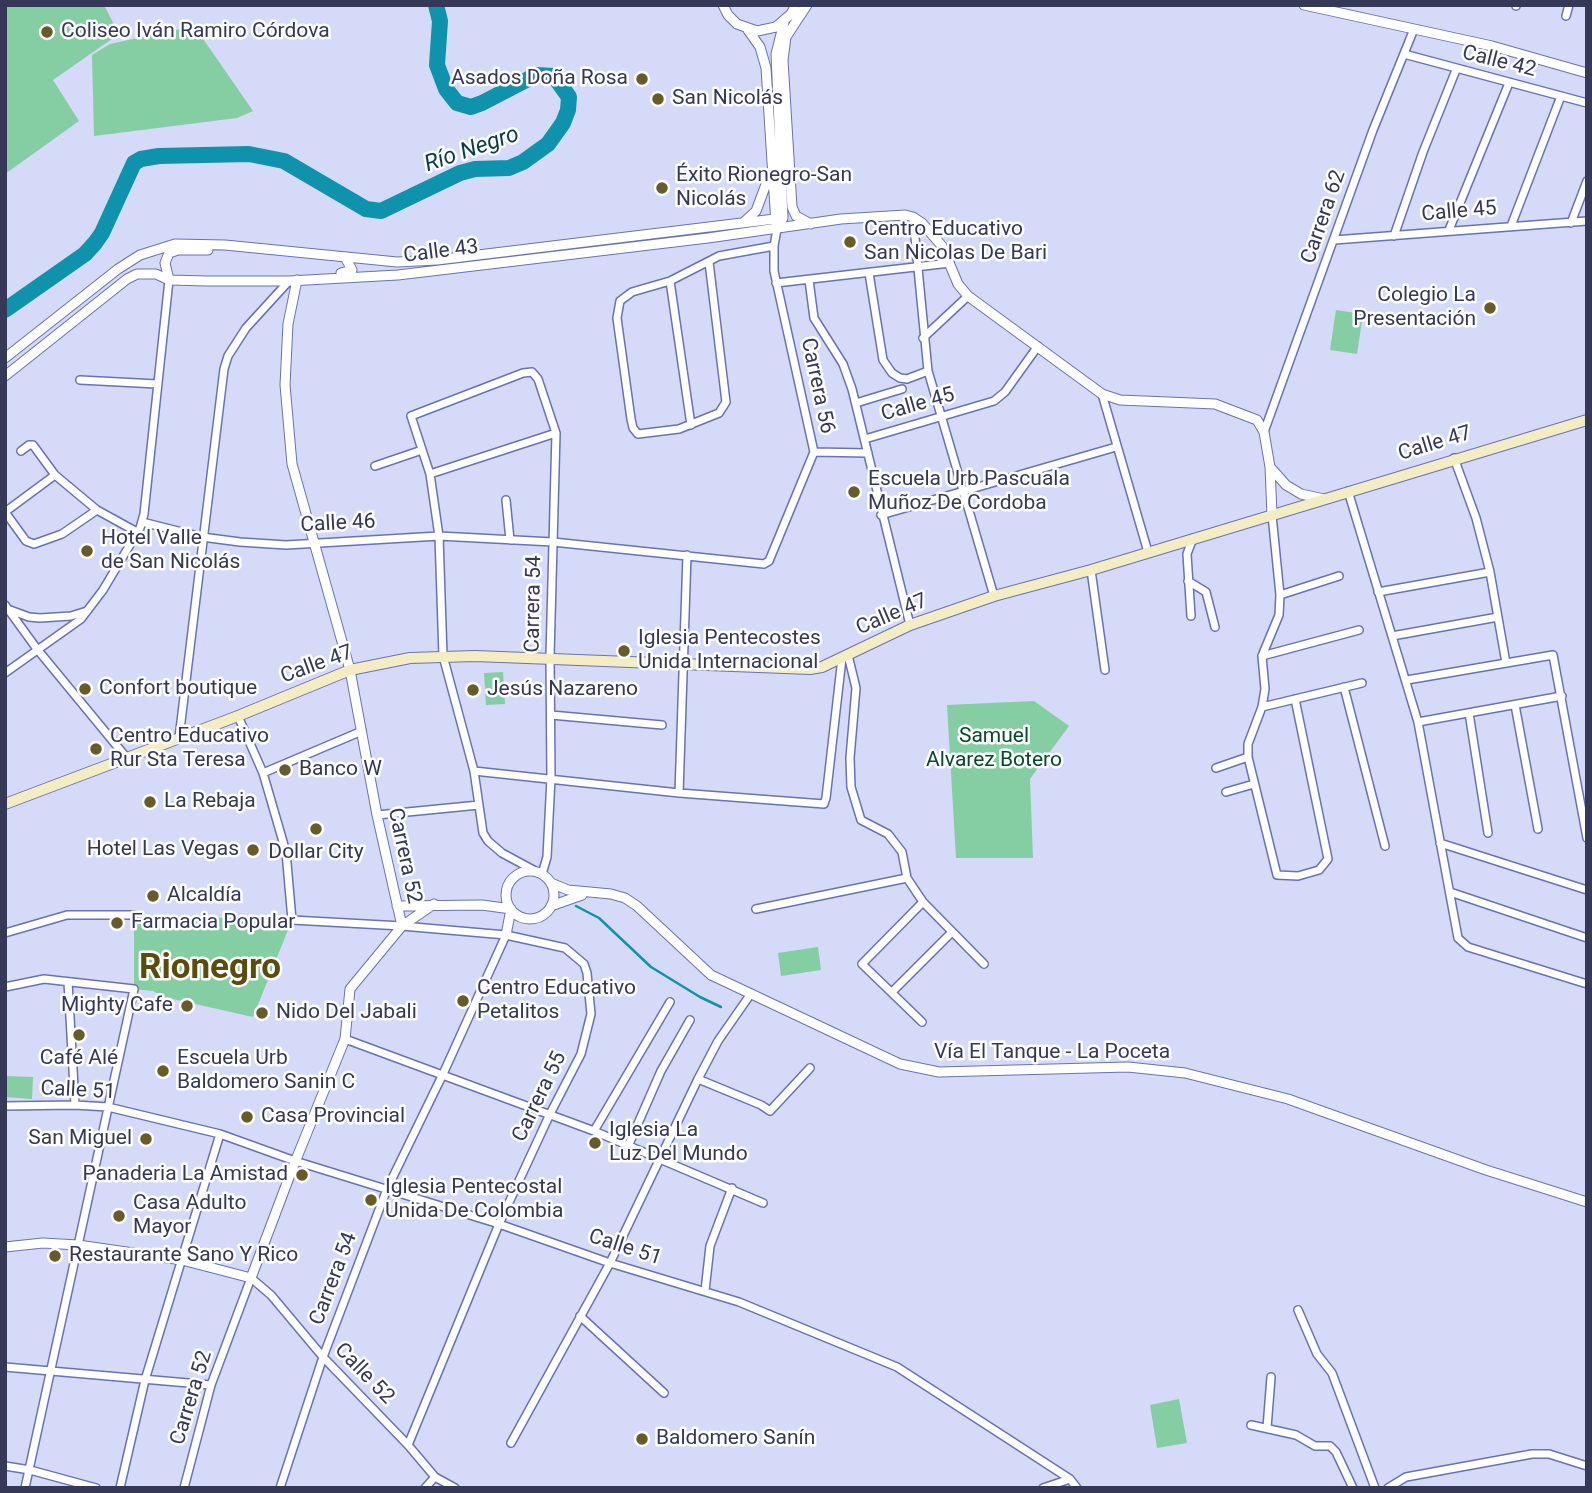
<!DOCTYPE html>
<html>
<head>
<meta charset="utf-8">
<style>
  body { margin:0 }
  #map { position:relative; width:1592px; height:1493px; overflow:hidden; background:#d4daf8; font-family:Roboto,sans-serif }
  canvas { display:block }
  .frame { position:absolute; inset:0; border:7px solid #353957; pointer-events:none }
</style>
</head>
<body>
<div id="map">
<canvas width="1592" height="1493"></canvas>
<div class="frame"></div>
</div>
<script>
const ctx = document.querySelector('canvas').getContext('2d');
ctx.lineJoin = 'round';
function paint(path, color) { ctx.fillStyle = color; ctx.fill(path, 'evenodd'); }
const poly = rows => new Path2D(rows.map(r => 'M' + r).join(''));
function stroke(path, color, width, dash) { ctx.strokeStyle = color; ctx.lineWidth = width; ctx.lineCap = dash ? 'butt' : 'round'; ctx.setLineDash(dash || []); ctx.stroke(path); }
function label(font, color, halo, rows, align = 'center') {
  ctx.font = font + ' Roboto,sans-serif'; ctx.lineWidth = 5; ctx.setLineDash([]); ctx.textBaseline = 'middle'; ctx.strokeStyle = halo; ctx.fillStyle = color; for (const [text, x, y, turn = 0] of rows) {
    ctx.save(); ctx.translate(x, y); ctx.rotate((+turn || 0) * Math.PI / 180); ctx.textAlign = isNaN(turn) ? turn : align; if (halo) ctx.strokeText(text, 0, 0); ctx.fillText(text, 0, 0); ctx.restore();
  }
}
paint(poly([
  [5,5,104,5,119,34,53,80,79,121,5,174],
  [185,28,199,33,253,111,237,118,94,136,92,55,110,44],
  [1336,310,1363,314,1357,354,1330,350],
  [503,672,505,704,486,705,484,673],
  [1034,701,1069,726,1030,779,1033,858,956,858,947,705],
  [134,915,292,920,253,1017,164,997,153,991,134,989],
  [818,947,821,970,781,976,778,953],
  [5,1076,33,1077,32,1099,5,1097],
  [1179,1399,1187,1443,1157,1448,1150,1405]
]), '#85cda2');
stroke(poly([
  [576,906,599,918,651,967,700,997,721,1007]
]), '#0f92ac', 2.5);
stroke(poly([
  [5,310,85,254,95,243,102,233,134,163,141,159,159,156,249,154,284,161,366,209,381,211,460,173,475,169,509,168,523,162,548,144,563,123,568,110,569,97,554,76,536,75,482,103,471,107,457,103,446,89,437,65,440,21,436,5]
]), '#0f92ac', 16);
const minor = poly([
  [1516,6,1516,5],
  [1566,16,1569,5],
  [1404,54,1587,103],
  [913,217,928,371,994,596],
  [1571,223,1587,181],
  [1511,226,1561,96],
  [1449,230,1509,83],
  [1394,236,1423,152,1456,70],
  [1334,240,1587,221],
  [709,262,726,402,719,413,679,429,638,434,633,428,631,419,617,318,620,301,632,292,670,281,719,256,774,246],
  [869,273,883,360,892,373,900,378,907,379,928,371],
  [809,280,814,318,843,364,852,389,910,625],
  [670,281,691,425],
  [776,283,950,263],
  [923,338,968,296],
  [80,380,157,384],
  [1102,394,1148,552],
  [856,403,902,389],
  [1264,432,1373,130,1414,29],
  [865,439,994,401,1005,392,1038,346],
  [21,451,29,445,33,445,55,475,97,510,137,532],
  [814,452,868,453],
  [1454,458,1476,518,1490,572,1506,663],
  [375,466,422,450],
  [430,474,556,433],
  [1348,491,1418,722,1458,938,1468,947,1587,984],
  [506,500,510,540],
  [5,512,26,541,34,544,62,534,97,510],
  [5,512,55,475],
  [881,515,1116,447],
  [1272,515,1280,595,1279,615,1262,656,1265,689,1262,707,1248,744,1248,757,1277,875,1298,876,1319,870,1328,859,1295,699],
  [142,522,202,537,240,542,286,545,439,536,553,542,764,564,769,561,814,452,774,271,774,246,777,229],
  [1091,570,1105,670],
  [1188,581,1206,592,1215,627],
  [1378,592,1490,572],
  [1280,595,1339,576],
  [5,605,37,649,126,757],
  [10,610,29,617,40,618,71,616,87,611],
  [1191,616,1187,554,1193,538],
  [1392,636,1498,617],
  [848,655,856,688,850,758,851,787,861,820,888,834,902,852,907,878,923,902,984,964],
  [1262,656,1359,630],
  [5,673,81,619,103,590,140,528,144,514,169,280],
  [1407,680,1553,655,1587,838],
  [1344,687,1385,846],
  [1515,705,1538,829],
  [1262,707,1362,683],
  [1469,713,1488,833],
  [551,715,662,725],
  [238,716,263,773,286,852,292,920,402,926,506,935,565,948,584,964,587,973,591,1014,581,1054,550,1114,499,1224,408,1445],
  [1418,722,1562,696],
  [179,738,224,369,228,356,246,328,289,281],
  [1216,768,1248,757],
  [474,771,679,793,824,804,826,798,842,658],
  [263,773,362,731],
  [1226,792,1254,784],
  [679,793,687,555],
  [377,815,479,805],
  [1440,843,1587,890],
  [539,873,502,853,488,841,483,833,474,771,443,656,439,536,430,474,411,416,523,373,532,372,538,379,556,433,550,656,551,778,547,857,542,874],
  [1450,892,1587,938],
  [756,909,907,878],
  [5,933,67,915,134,915],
  [68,982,75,1105],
  [5,987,44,979,134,989,25,1488],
  [892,992,952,932],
  [922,1022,862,964,923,902],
  [345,1039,594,1131,763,1203],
  [698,1079,761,1105,770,1111,810,1068],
  [5,1106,75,1105,108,1107,220,1134,295,1161,499,1224,610,1263,739,1302,897,1367,1070,1479,1077,1488],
  [594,1131,670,1002],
  [629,1144,661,1071,690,1020],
  [705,1291,710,1246,732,1188],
  [1298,1310,1317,1354,1332,1373,1375,1488],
  [580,1316,664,1393],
  [5,1367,211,1385],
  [1251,1425,1296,1435,1315,1446,1330,1446,1336,1452,1353,1488],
  [1267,1428,1271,1377],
  [511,1443,610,1263,698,1079,718,1041,750,995],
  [5,1466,30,1470,96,1488],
  [120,1488,145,1380,220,1134],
  [184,1488,211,1385,251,1278,271,1295,323,1357,408,1445,435,1477,455,1488],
  [280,1488,323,1357,387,1189,443,1074,506,935],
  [425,1488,435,1477],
  [1043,1488,1070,1479],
  [1388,1488,1406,1477,1532,1454,1549,1454,1587,1466]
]);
const tertiary = poly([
  [723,5,728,15,737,24,757,31,776,27,791,14,796,5],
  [807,5,786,37,783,60,792,207,796,216,811,224],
  [1304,5,1492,46,1587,73],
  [748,30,760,47,766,68,776,224],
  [781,221,783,218,776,54,784,22],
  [744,222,756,211,771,171],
  [341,273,352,270,345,257],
  [169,280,165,263,169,253,178,250,208,250],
  [297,280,288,324,285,385,292,464,350,670,377,815,402,926],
  [5,358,118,269,140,255,175,244,225,245,397,262,437,260,783,218],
  [5,376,127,279,137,274,156,274,169,280,207,281,289,281,398,275,708,238,841,219,905,215,913,217,922,223,942,246,958,284,968,296,1102,394,1120,400,1215,404,1257,420,1264,432,1270,467,1272,515],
  [1270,467,1286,485,1301,494,1324,499],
  '506 895a24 24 0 1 1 48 0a24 24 0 1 1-48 0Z',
  [551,883,568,890,611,894,625,898,637,906,711,975,900,1064,939,1072,1128,1067,1185,1073,1288,1099,1486,1170,1587,1202],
  [397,906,482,905,511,909,506,935],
  [551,906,582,895],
  [5,1247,43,1243,78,1245,182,1260,251,1278,293,1167,345,1039,350,989,402,926,434,904]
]);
const secondary = poly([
  [5,804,238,716,350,670,410,658,475,656,810,669,822,667,910,625,994,596,1091,570,1587,420]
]);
stroke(minor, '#6972b6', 10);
stroke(tertiary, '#6972b6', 11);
stroke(secondary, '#6972b6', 12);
stroke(minor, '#fff', 7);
stroke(tertiary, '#fff', 9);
stroke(secondary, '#f4ecc3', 10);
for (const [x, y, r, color] of [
  [47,32,7,"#675c29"],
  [642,79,7,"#675c29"],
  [658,99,7,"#675c29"],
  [662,188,7,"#675c29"],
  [850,242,7,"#675c29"],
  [1490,308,7,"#675c29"],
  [854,492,7,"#675c29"],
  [87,551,7,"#675c29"],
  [624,651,7,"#675c29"],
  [85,689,7,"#675c29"],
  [473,690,7,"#675c29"],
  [96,749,7,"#675c29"],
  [285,770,7,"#675c29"],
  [150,802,7,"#675c29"],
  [316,829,7,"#675c29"],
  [253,850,7,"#675c29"],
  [153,896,7,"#675c29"],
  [117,923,7,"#675c29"],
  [463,1001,7,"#675c29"],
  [187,1006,7,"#675c29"],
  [262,1013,7,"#675c29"],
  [79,1035,7,"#675c29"],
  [163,1071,7,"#675c29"],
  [247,1117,7,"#675c29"],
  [146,1139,7,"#675c29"],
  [595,1143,7,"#675c29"],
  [302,1175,7,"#675c29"],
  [371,1200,7,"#675c29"],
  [119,1216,7,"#675c29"],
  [55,1256,7,"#675c29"],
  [642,1439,7,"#675c29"]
]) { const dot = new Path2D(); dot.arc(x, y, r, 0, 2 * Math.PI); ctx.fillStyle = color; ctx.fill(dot); stroke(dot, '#fdfdfd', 2.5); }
label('21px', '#353957', '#fdfdfd', [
  ["Coliseo Iván Ramiro Córdova",61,32],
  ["Asados Doña Rosa",628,79,"right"],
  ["San Nicolás",672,99],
  ["Éxito Rionegro-San",676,176],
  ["Nicolás",676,200],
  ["Centro Educativo",864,230],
  ["San Nicolas De Bari",864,254],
  ["Colegio La",1476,296,"right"],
  ["Presentación",1476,320,"right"],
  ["Escuela Urb Pascuala",868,480],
  ["Muñoz De Cordoba",868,504],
  ["Hotel Valle",101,539],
  ["de San Nicolás",101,563],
  ["Iglesia Pentecostes",638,639],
  ["Unida Internacional",638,663],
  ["Confort boutique",99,689],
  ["Jesús Nazareno",487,690],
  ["Centro Educativo",110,737],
  ["Rur Sta Teresa",110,761],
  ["Banco W",299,770],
  ["La Rebaja",164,802],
  ["Hotel Las Vegas",239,850,"right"],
  ["Dollar City",316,853,"center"],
  ["Alcaldía",167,896],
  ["Farmacia Popular",131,923],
  ["Centro Educativo",477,989],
  ["Petalitos",477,1013],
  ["Mighty Cafe",173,1006,"right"],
  ["Nido Del Jabali",276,1013],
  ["Café Alé",79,1059,"center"],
  ["Escuela Urb",177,1059],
  ["Baldomero Sanin C",177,1083],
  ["Casa Provincial",261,1117],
  ["Iglesia La",609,1131],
  ["Luz Del Mundo",609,1155],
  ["San Miguel",132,1139,"right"],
  ["Panaderia La Amistad",288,1175,"right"],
  ["Iglesia Pentecostal",385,1188],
  ["Unida De Colombia",385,1212],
  ["Casa Adulto",133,1204],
  ["Mayor",133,1228],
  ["Restaurante Sano Y Rico",69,1256],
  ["Baldomero Sanín",656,1439]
], 'left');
label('21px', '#353957', '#fdfdfd', [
  ["Calle 42",1499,62,14],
  ["Calle 45",1459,212,-5],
  ["Carrera 62",1324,217,-71],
  ["Calle 43",441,252,-7],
  ["Carrera 56",817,386,78],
  ["Calle 45",918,405,-16],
  ["Calle 47",1435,444,-17],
  ["Calle 46",338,524,-3],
  ["Carrera 54",534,604,-89],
  ["Calle 47",892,615,-23],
  ["Calle 47",317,665,-20],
  ["Carrera 52",404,856,78],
  ["Vía El Tanque - La Poceta",1052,1053],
  ["Calle 51",78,1091,3],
  ["Carrera 55",540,1097,-64],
  ["Calle 51",625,1248,18],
  ["Carrera 54",334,1279,-69],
  ["Calle 52",364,1374,46],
  ["Carrera 52",192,1398,-73]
]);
label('21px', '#074a2b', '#fdfdfd', [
  ["Samuel",994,737],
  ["Alvarez Botero",994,761]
]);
label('italic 23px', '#0a3d49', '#fdfdfd', [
  ["Río Negro",472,150,-19]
]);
label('bold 35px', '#594c0d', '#fdfdfd', [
  ["Rionegro",210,969]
]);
</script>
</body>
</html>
